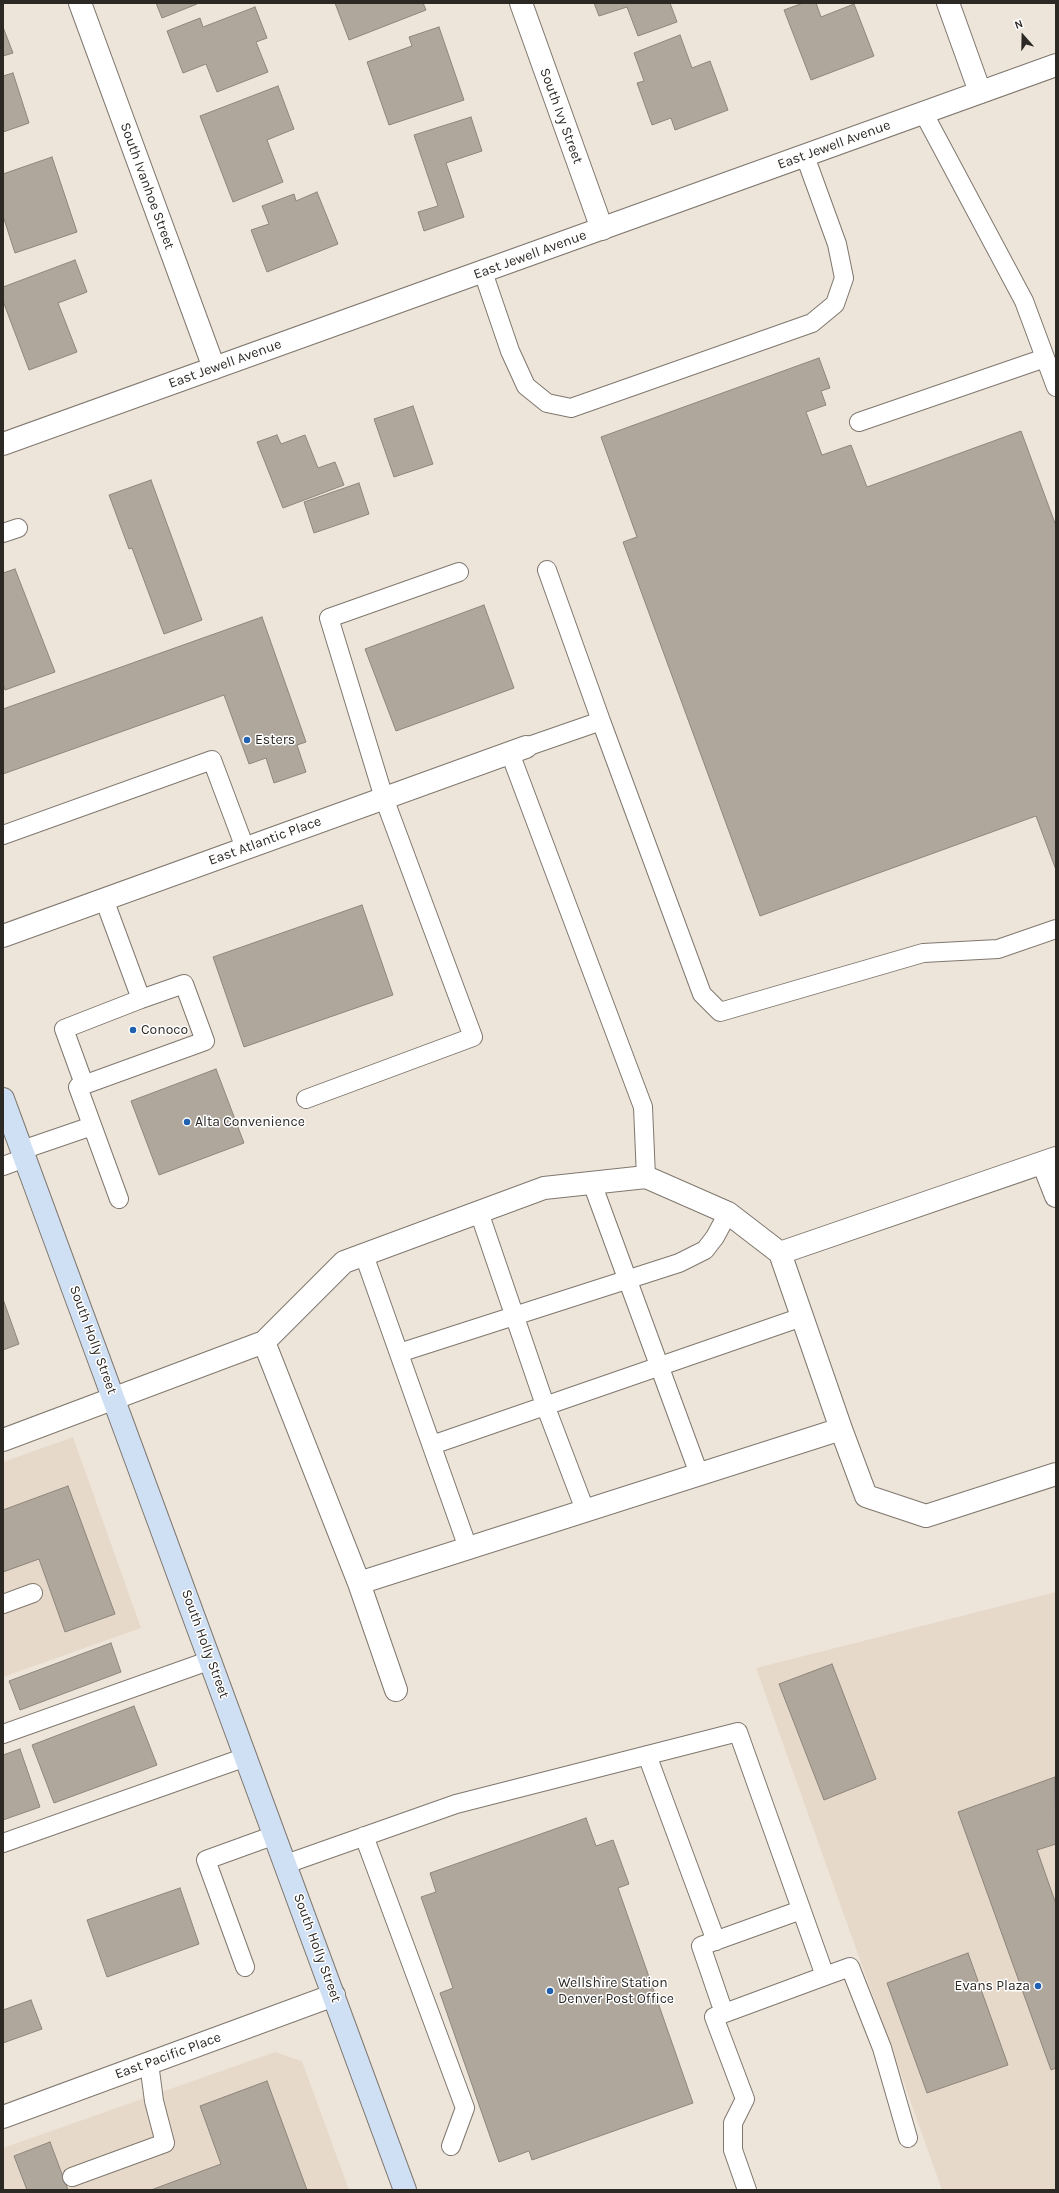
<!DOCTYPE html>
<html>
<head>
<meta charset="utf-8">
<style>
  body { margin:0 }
  #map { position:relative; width:1059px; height:2193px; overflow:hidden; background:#eee5da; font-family:Karla,sans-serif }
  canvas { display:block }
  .frame { position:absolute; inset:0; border:4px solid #2c2925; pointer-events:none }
  .north { position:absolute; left:1003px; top:16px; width:40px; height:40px; -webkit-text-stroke:3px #fff; paint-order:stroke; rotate:340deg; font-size:11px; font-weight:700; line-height:16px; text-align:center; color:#2c2925 }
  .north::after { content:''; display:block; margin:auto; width:14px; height:18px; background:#2c2925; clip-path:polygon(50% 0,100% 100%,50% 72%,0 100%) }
</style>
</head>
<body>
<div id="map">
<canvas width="1059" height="2193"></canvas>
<div class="frame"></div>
<div class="north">N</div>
</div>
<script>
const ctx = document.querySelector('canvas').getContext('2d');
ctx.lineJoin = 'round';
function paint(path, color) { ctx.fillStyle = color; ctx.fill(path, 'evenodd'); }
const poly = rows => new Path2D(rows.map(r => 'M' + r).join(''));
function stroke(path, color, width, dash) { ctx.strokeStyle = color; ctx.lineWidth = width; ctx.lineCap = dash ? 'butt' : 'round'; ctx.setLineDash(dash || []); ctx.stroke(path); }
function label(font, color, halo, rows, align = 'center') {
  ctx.font = font + ' Karla,sans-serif'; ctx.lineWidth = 3; ctx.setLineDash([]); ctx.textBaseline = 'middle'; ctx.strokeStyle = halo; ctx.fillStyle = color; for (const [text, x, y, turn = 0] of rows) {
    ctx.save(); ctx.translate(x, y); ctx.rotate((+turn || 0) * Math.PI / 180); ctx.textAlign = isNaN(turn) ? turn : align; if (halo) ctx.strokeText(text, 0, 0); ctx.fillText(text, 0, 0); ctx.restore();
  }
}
paint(poly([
  [73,1437,141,1628,3,1677,3,1462],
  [1056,1592,1056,2190,942,2190,756,1668],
  [275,2052,302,2061,349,2190,3,2190,3,2148]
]), '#e7d9c9');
const building = poly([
  [156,3,197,3,197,4,162,18,156,3],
  [335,3,423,3,426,10,349,40,335,3],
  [594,3,670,3,677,22,638,36,627,7,599,16,594,3],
  [803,3,816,3,821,17,854,4,874,56,811,80,784,10,803,3],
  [255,7,267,38,256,42,268,72,217,92,206,64,183,73,167,31,200,18,203,27,255,7],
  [3,27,13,53,3,56,3,27],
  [439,27,464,100,389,125,367,62,412,46,409,37,439,27],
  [680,35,692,68,710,61,728,110,675,130,671,118,652,125,637,83,644,81,634,53,680,35],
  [13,73,29,123,3,132,3,76,13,73],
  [278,86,294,129,267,140,283,182,233,202,200,116,278,86],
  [471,117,482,151,446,163,464,217,424,231,418,212,438,206,414,135,471,117],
  [52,157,77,232,15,253,3,216,3,174,52,157],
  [317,192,338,244,267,272,251,230,269,224,262,206,294,194,296,201,317,192],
  [75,260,87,292,58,303,77,352,29,370,3,301,3,287,75,260],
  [819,358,830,388,821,391,826,405,806,412,822,455,851,445,867,487,1021,431,1056,526,1056,870,1036,816,760,916,623,542,637,537,601,437,819,358],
  [413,406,433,464,394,477,374,419,413,406],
  [277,435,281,444,305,435,318,468,335,462,344,485,283,508,257,442,277,435],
  [151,480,202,620,164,634,132,548,129,549,109,495,151,480],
  [359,483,369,514,314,533,304,502,359,483],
  [15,569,55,672,5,690,3,683,3,573,15,569],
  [484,605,514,688,396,731,365,649,484,605],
  [262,617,306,742,297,745,306,772,274,783,266,758,249,764,224,695,3,774,3,709,262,617],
  [362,905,393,995,244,1047,213,957,362,905],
  [216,1069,244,1143,159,1175,131,1101,216,1069],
  [3,1299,19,1344,3,1350,3,1299],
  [68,1486,115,1614,65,1632,39,1559,3,1572,3,1510,68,1486],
  [111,1643,121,1672,20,1710,9,1681,111,1643],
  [832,1664,876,1779,824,1800,779,1684,832,1664],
  [134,1706,157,1765,54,1803,32,1745,134,1706],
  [20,1749,40,1807,3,1820,3,1755,20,1749],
  [1055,1777,1056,1844,1037,1850,1056,1904,1056,2068,1051,2070,958,1812,1055,1777],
  [586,1818,596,1846,613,1840,629,1884,618,1888,693,2103,532,2160,529,2151,499,2162,440,1993,453,1988,421,1897,436,1892,430,1873,586,1818],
  [180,1888,199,1944,107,1977,87,1920,180,1888],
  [968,1953,1008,2065,927,2093,887,1983,968,1953],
  [31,2000,42,2029,3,2043,3,2010,31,2000],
  [267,2081,307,2190,151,2190,221,2164,200,2106,267,2081],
  [50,2142,68,2190,27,2190,14,2156,50,2142]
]);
paint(building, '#afa69c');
stroke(building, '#8e867c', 1);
const service = poly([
  [923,112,1024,301,1056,387],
  [483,272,510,351,526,386,547,403,571,408,812,323,835,304,844,278,837,244,805,156],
  [859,422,1045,358],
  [3,533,18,528],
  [601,721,702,994,720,1012,923,953,998,949,1056,929],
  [526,747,601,721,547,570],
  [510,753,643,1107,646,1177],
  [3,835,212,760,245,848],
  [104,899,141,999,184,984,205,1041,78,1087,119,1199],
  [84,1084,64,1029,141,999],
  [306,1099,473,1037,384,798,329,618,459,572],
  [22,1150,92,1126],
  [3,1166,25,1158],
  [592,1183,699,1474],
  [479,1212,545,1405,585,1510],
  [364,1255,468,1548],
  [399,1353,679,1263,705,1250,715,1237,728,1213],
  [432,1445,802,1317],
  [3,1604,33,1593],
  [3,1734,211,1660],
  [647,1755,716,1941],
  [364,1836,465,2108,451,2146],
  [3,1843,246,1757],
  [286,1864,456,1804,738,1732,825,1976,714,2017,745,2099,733,2123,733,2150,747,2190],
  [245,1967,206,1860,275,1835],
  [825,1976,850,1967,882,2048,908,2138],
  [724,2013,701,1946,801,1910],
  [72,2177,165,2143,154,2101,149,2063]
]);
const minor = poly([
  [80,3,214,368],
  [521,3,602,229],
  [948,3,980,92],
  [3,936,526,747],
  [1043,1163,1056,1196],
  [780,1253,841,1429],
  [264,1342,359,1583,396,1690],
  [3,1440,264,1342,344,1262,544,1188,646,1177,728,1213,780,1253,1056,1158],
  [359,1583,841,1429,866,1496,926,1516,1056,1474],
  [3,2117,334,1995]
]);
const tertiary = poly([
  [3,444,1056,65]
]);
const secondary = poly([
  [3,1099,405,2190]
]);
stroke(service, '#7f776e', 20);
stroke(minor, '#7f776e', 24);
stroke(tertiary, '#7f776e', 24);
stroke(secondary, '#7f776e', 24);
stroke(service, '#fff', 18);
stroke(minor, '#fff', 22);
stroke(tertiary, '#fff', 22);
stroke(secondary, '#cfe0f5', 22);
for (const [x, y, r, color] of [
  [247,740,4,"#2061b2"],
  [133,1030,4,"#2061b2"],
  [187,1122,4,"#2061b2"],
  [1038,1986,4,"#2061b2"],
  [550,1991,4,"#2061b2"]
]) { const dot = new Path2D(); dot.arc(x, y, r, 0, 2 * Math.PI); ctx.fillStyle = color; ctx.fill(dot); stroke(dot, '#fff', 1.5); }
label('14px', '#2c2925', '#fff', [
  ["South Ivy Street",561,116,70],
  ["East Jewell Avenue",834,145,-20],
  ["South Ivanhoe Street",147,186,70],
  ["East Jewell Avenue",530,255,-20],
  ["East Jewell Avenue",225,364,-20],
  ["East Atlantic Place",265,841,-20],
  ["South Holly Street",93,1340,70],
  ["South Holly Street",205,1644,70],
  ["South Holly Street",317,1948,70],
  ["East Pacific Place",168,2056,-20]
]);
label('14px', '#2c2925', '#fff', [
  ["Esters",255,740],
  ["Conoco",141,1030],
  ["Alta Convenience",195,1122],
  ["Wellshire Station",558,1983],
  ["Denver Post Office",558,1999],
  ["Evans Plaza",1030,1986,"right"]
], 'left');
</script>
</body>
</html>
